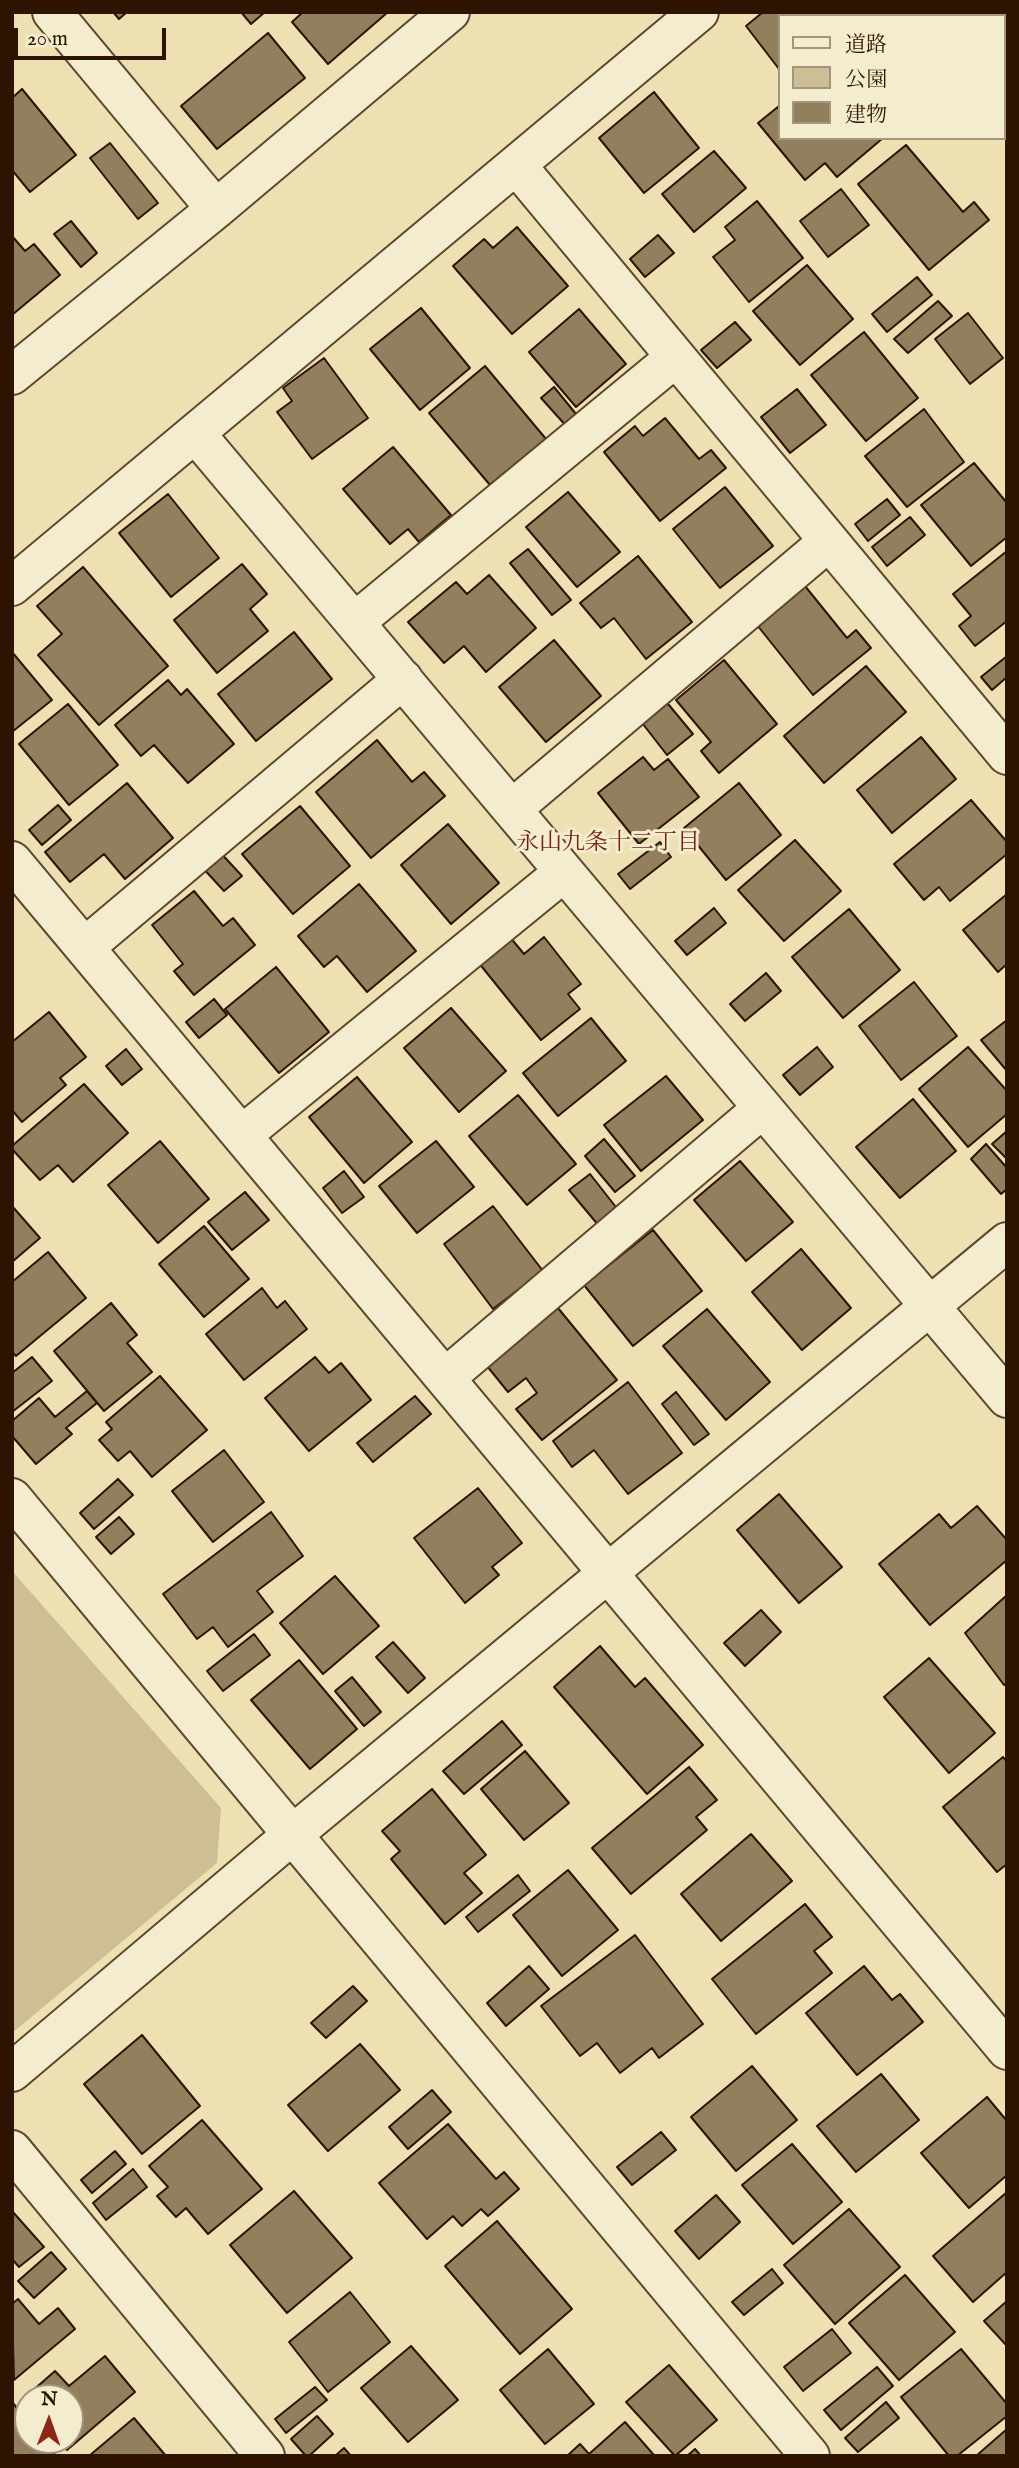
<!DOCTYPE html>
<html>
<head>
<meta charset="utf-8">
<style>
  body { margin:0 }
  #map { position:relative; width:1019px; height:2468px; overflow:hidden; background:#ede1b3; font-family:"IM FELL English","Noto Serif JP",serif }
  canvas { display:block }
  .frame { position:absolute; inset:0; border:14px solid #2e1400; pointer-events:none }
  .legend { position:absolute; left:778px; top:14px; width:228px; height:126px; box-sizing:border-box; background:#f3ecce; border:2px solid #a4967c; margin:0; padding:9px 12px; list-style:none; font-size:21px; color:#2e1400 }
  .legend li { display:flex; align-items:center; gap:14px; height:35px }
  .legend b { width:35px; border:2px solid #a4967c }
  .north { position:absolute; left:14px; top:2384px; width:70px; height:70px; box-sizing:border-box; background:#f3ecce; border:2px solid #a4967c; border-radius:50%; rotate:1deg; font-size:19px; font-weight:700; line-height:28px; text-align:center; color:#2e1400 }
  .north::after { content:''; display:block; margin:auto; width:24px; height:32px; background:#8f2418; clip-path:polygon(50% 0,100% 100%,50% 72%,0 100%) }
  .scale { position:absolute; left:14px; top:28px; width:152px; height:32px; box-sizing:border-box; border:4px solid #2e1400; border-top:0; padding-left:9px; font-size:21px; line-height:24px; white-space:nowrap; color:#2e1400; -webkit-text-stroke:5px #f3ecce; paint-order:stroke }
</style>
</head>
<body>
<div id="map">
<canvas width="1019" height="2468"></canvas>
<div class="frame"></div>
<ul class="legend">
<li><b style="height:9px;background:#f3ecce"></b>道路</li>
<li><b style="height:19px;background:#cdbe95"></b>公園</li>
<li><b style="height:19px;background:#917f5d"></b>建物</li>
</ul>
<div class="north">N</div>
<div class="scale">20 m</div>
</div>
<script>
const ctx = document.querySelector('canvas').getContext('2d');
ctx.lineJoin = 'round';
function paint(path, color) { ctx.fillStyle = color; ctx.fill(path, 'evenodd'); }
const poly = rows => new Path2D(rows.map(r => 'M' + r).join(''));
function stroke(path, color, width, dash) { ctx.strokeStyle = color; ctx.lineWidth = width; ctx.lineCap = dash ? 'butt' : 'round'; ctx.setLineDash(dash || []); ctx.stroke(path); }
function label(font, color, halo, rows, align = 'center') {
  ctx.font = font + ' "IM FELL English","Noto Serif JP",serif'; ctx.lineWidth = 6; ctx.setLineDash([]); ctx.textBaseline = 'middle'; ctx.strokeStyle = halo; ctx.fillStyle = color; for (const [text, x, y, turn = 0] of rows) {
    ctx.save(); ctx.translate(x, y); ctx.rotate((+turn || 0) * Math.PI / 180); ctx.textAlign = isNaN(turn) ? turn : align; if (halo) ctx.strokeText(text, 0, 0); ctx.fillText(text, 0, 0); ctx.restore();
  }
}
paint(poly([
  [12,1571,221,1808,217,1863,12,2033]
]), '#cdbe95');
const building = poly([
  [113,12,127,12,119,19,113,12],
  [241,12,265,12,251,24,241,12],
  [303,12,388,12,328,64,292,22,303,12],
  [763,12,829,12,832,16,779,16,779,69,746,26,763,12],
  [268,33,305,78,217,149,181,106,268,33],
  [22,89,76,155,30,192,12,170,12,98,22,89],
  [654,92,699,148,644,193,599,138,654,92],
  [779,106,779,138,883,138,837,177,825,163,805,180,758,123,779,106],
  [110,143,158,203,138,219,90,158,110,143],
  [906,145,963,212,974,202,989,220,929,270,858,184,906,145],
  [714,151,746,188,694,232,662,194,714,151],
  [841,189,869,225,828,257,800,221,841,189],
  [757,201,803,258,749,302,713,257,735,240,725,227,757,201],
  [71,221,97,253,81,267,54,234,71,221],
  [517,227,568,286,512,334,453,266,484,239,493,248,517,227],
  [658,235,674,253,645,277,630,259,658,235],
  [12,236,25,251,34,244,60,275,12,315,12,236],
  [807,265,853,319,800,365,753,311,807,265],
  [917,277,932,295,887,332,872,314,917,277],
  [938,301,952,316,908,353,894,339,938,301],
  [421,308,470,368,420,410,370,349,421,308],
  [579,309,626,364,576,407,529,352,579,309],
  [968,313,1003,358,970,384,935,339,968,313],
  [735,322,751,340,717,368,701,350,735,322],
  [864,332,918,398,866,441,811,375,864,332],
  [324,358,368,418,312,459,277,412,292,401,283,388,324,358],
  [485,366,546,439,490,485,429,413,485,366],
  [554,387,580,419,568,428,541,398,554,387],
  [797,389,826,425,790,453,761,417,797,389],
  [924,409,964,462,907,507,865,456,924,409],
  [665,418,699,459,711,450,726,468,660,521,604,452,635,426,643,436,665,418],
  [393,447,451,515,419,542,408,529,390,544,343,489,393,447],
  [974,463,1007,503,1007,537,971,566,921,505,974,463],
  [725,487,773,546,720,588,673,529,725,487],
  [568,492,620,552,577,587,526,527,568,492],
  [168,494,219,558,171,597,119,533,168,494],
  [887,499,900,515,868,541,855,524,887,499],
  [910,517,925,535,887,566,872,547,910,517],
  [528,549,571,600,552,615,510,563,528,549],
  [1007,551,1007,621,975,646,959,626,971,616,953,594,1007,551],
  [638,556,692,622,646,659,614,618,601,628,580,603,638,556],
  [242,564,267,594,250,609,268,631,217,673,174,620,242,564],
  [83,567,168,666,99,725,38,655,62,634,37,606,83,567],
  [489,575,536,628,486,672,464,646,444,663,408,622,456,582,467,594,489,575],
  [805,586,847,638,856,630,871,648,813,695,757,625,805,586],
  [294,632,332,679,256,741,218,694,294,632],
  [554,640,601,696,546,742,499,687,554,640],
  [12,652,52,700,12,732,12,652],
  [1007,656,1007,677,992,690,981,677,1007,656],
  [724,660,777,724,719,773,701,751,711,742,676,700,724,660],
  [866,666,906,712,824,783,784,736,866,666],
  [168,680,181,695,187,689,234,744,188,783,154,745,141,756,115,725,168,680],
  [664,699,693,734,667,755,639,719,664,699],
  [68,704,118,765,69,805,19,744,68,704],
  [921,737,956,779,892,833,857,790,921,737],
  [377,740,412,782,424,772,445,796,371,858,316,792,377,740],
  [643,757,654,770,668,759,699,797,639,844,598,793,643,757],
  [127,783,173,838,125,879,104,854,70,882,45,852,127,783],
  [739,783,781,835,726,880,684,828,739,783],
  [971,800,1007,842,1007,854,950,901,939,887,924,900,894,864,971,800],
  [58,805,71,820,42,845,29,830,58,805],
  [300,806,350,866,293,914,242,854,300,806],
  [448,824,499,883,451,924,401,865,448,824],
  [795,840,841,891,784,941,738,890,795,840],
  [660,842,671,857,630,889,618,874,660,842],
  [218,850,242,876,224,891,201,866,218,850],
  [359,884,416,951,367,992,337,956,324,967,298,936,359,884],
  [194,891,223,926,233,918,255,945,194,995,174,971,183,964,152,925,194,891],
  [1007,894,1007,964,998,972,963,930,1007,894],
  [714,908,726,923,687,955,675,941,714,908],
  [849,909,900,970,843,1018,792,957,849,909],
  [509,936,524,954,544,937,581,984,568,994,580,1009,541,1040,478,962,509,936],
  [276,967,329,1032,279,1073,225,1009,276,967],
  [766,973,781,991,745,1021,730,1004,766,973],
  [914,982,957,1036,901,1080,859,1026,914,982],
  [214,999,227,1015,199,1038,186,1022,214,999],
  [451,1008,506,1071,459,1112,404,1048,451,1008],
  [49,1012,86,1057,60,1078,66,1085,22,1122,12,1110,12,1042,49,1012],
  [591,1018,626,1061,558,1116,523,1073,591,1018],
  [1007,1020,1007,1071,981,1040,1007,1020],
  [817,1047,833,1067,800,1095,783,1075,817,1047],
  [968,1047,1007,1091,1007,1114,968,1147,919,1089,968,1047],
  [126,1049,142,1069,122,1085,106,1066,126,1049],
  [666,1076,703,1120,641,1171,604,1125,666,1076],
  [357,1077,412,1142,364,1183,309,1117,357,1077],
  [84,1084,128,1133,73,1182,58,1165,40,1180,12,1149,12,1146,84,1084],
  [518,1095,576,1164,527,1205,469,1136,518,1095],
  [913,1099,956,1151,900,1198,856,1147,913,1099],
  [1007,1131,1007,1159,992,1144,1007,1131],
  [604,1139,635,1176,615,1192,585,1156,604,1139],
  [160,1141,209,1199,158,1243,108,1185,160,1141],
  [436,1141,474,1187,417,1233,379,1186,436,1141],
  [986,1144,1007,1168,1007,1189,1001,1194,971,1159,986,1144],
  [740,1161,793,1222,746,1261,694,1200,740,1161],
  [344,1171,364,1197,342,1213,323,1188,344,1171],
  [590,1174,619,1211,599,1226,569,1190,590,1174],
  [245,1192,269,1220,232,1250,208,1222,245,1192],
  [12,1206,40,1238,12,1262,12,1206],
  [493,1206,543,1271,493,1309,444,1244,493,1206],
  [204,1226,249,1279,204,1317,159,1264,204,1226],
  [653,1230,702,1291,633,1346,584,1285,653,1230],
  [801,1249,851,1308,802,1350,752,1292,801,1249],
  [48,1252,86,1298,16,1356,12,1352,12,1282,48,1252],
  [262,1288,277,1308,285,1301,307,1329,244,1380,206,1334,262,1288],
  [111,1303,137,1335,127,1343,152,1372,104,1411,54,1351,111,1303],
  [558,1308,617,1380,542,1440,516,1409,537,1393,526,1378,508,1392,487,1366,558,1308],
  [707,1309,770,1382,726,1420,663,1346,707,1309],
  [32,1357,52,1381,12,1412,12,1373,32,1357],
  [315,1357,329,1373,341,1363,371,1400,309,1451,265,1398,315,1357],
  [160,1376,207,1430,152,1477,130,1451,118,1461,99,1440,112,1429,106,1422,160,1376],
  [628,1382,682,1453,628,1494,594,1450,572,1467,553,1441,628,1382],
  [87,1391,97,1403,66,1428,72,1434,36,1464,12,1436,12,1421,39,1398,55,1417,87,1391],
  [676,1392,709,1434,694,1445,662,1404,676,1392],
  [415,1396,431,1414,373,1462,357,1443,415,1396],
  [224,1450,264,1502,213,1542,172,1491,224,1450],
  [118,1479,133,1495,94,1529,80,1513,118,1479],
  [478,1488,522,1543,492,1567,499,1575,465,1603,414,1538,478,1488],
  [779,1494,842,1567,799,1603,737,1530,779,1494],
  [977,1506,1007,1540,1007,1560,930,1625,879,1564,939,1514,951,1528,977,1506],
  [271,1512,303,1556,257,1591,273,1612,228,1647,213,1627,197,1639,163,1594,271,1512],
  [119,1517,134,1534,111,1554,96,1537,119,1517],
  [335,1576,379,1626,323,1674,280,1623,335,1576],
  [1007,1595,1007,1684,1004,1685,965,1633,1007,1595],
  [761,1610,781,1632,745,1666,724,1643,761,1610],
  [254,1634,270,1655,223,1691,207,1671,254,1634],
  [393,1642,425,1678,408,1693,376,1657,393,1642],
  [600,1646,635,1687,645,1678,703,1745,647,1794,554,1687,600,1646],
  [929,1658,995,1733,949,1773,884,1697,929,1658],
  [299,1660,357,1729,310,1769,251,1700,299,1660],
  [352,1677,381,1712,364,1726,335,1691,352,1677],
  [502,1721,522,1745,464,1794,443,1771,502,1721],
  [525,1751,569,1803,524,1840,481,1789,525,1751],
  [1003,1757,1007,1762,1007,1864,997,1872,943,1807,1003,1757],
  [689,1767,717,1800,696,1817,707,1830,631,1894,592,1848,689,1767],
  [432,1789,486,1855,464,1873,482,1893,445,1924,391,1859,400,1851,382,1831,432,1789],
  [751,1834,792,1881,721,1941,681,1894,751,1834],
  [568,1870,618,1930,562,1976,513,1915,568,1870],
  [518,1875,530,1891,478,1932,466,1917,518,1875],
  [805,1904,832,1937,814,1951,832,1973,756,2034,712,1979,805,1904],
  [635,1935,703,2024,659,2058,652,2048,620,2073,597,2043,580,2056,541,2006,635,1935],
  [529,1966,549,1989,506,2026,487,2003,529,1966],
  [864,1966,892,2000,900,1994,923,2022,857,2075,806,2013,864,1966],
  [353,1986,367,2001,326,2038,311,2023,353,1986],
  [142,2035,200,2106,142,2154,84,2084,142,2035],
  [360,2044,400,2090,328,2151,288,2105,360,2044],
  [752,2066,797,2120,736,2171,691,2117,752,2066],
  [881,2074,919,2120,856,2172,817,2126,881,2074],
  [432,2090,451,2112,408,2149,389,2127,432,2090],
  [987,2097,1007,2121,1007,2175,969,2208,921,2153,987,2097],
  [202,2120,262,2189,208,2234,186,2208,176,2217,157,2196,168,2187,149,2166,202,2120],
  [448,2124,496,2179,504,2172,519,2189,488,2216,481,2209,462,2226,453,2216,427,2239,379,2183,448,2124],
  [661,2132,676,2150,632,2185,617,2167,661,2132],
  [792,2144,842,2202,793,2244,742,2185,792,2144],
  [115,2151,126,2164,92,2193,81,2180,115,2151],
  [133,2169,147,2187,106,2220,93,2203,133,2169],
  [294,2191,352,2258,287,2313,230,2245,294,2191],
  [1007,2192,1007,2272,973,2302,933,2256,1007,2192],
  [716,2195,740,2222,699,2259,675,2231,716,2195],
  [849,2209,900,2267,835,2324,784,2265,849,2209],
  [12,2211,44,2247,19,2267,12,2259,12,2211],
  [497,2221,572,2309,520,2354,445,2266,497,2221],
  [51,2252,66,2269,34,2298,18,2281,51,2252],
  [772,2269,783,2283,744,2315,732,2302,772,2269],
  [905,2275,955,2332,899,2380,849,2323,905,2275],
  [350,2292,390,2342,328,2392,289,2342,350,2292],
  [18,2299,39,2324,58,2308,75,2329,14,2380,12,2304,18,2299],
  [1007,2301,1007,2346,984,2321,1007,2301],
  [832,2329,851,2353,803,2391,784,2367,832,2329],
  [411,2346,458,2400,408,2442,361,2388,411,2346],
  [548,2349,594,2404,545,2444,500,2390,548,2349],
  [961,2349,1007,2404,1007,2416,957,2456,949,2456,901,2397,961,2349],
  [105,2356,135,2392,67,2450,58,2440,70,2440,70,2398,28,2398,28,2405,23,2399,55,2371,69,2386,105,2356],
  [669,2365,717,2420,675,2456,626,2402,669,2365],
  [877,2367,893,2386,841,2430,824,2410,877,2367],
  [315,2387,327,2400,286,2433,275,2419,315,2387],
  [12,2402,28,2421,28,2440,43,2440,56,2456,12,2456,12,2402],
  [886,2402,899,2418,858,2452,845,2438,886,2402],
  [317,2416,333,2434,309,2456,306,2456,291,2439,317,2416],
  [134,2418,166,2456,89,2456,134,2418],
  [625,2422,653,2454,651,2456,567,2456,580,2444,589,2454,625,2422],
  [1007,2429,1007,2456,976,2456,1007,2429],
  [344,2448,351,2456,335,2456,344,2448],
  [695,2449,701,2456,687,2456,695,2449]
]);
paint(building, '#917f5d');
stroke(building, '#2e1400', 2);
const minor = poly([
  [52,12,216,209],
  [517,166,1007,755],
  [12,375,216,209,450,12],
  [195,433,1007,1398],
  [12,586,699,12],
  [355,622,676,357],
  [512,809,829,541],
  [12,861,1007,2050],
  [85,947,403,679],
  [242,1135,564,872],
  [445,1378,763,1108],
  [12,1498,810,2456],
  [12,2072,292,1835,1007,1242],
  [12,2150,265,2456]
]);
const tertiary = poly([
  [966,12,969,16],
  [1003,56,1007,60]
]);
stroke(minor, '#5e472d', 42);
stroke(tertiary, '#5e472d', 42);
stroke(minor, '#f3ecce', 38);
stroke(tertiary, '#f3ecce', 38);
label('23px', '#7a1f14', '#f3ecce', [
  ["永山九条十二丁目",608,844]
]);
</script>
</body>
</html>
